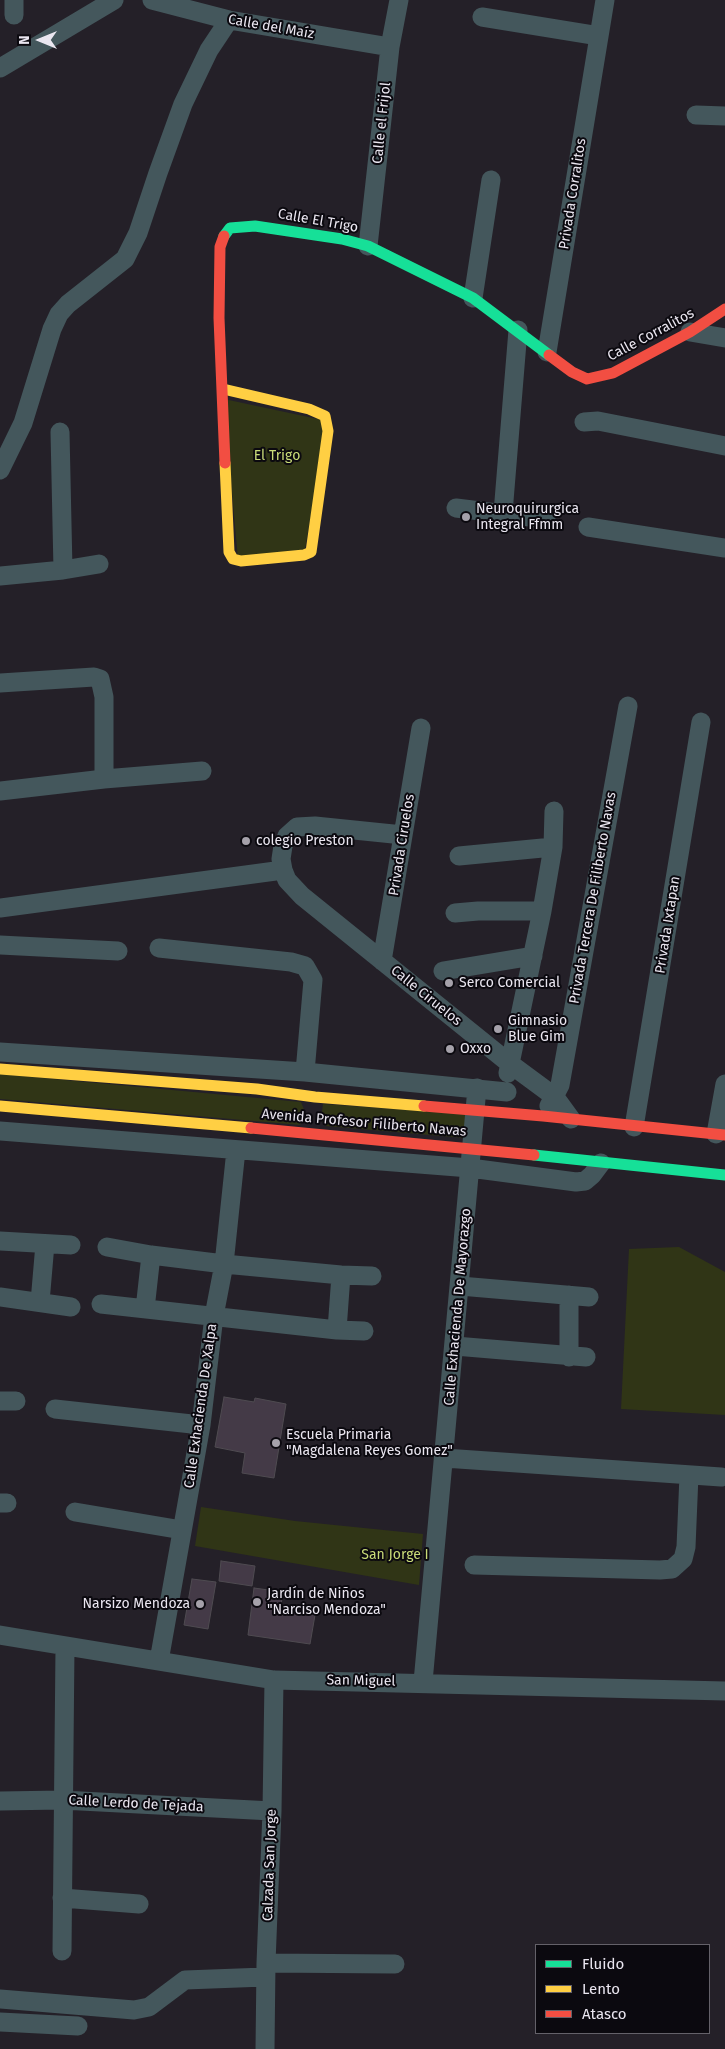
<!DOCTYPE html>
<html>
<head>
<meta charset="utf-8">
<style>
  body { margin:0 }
  #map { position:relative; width:725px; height:2049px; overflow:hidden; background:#242028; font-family:"Fira Sans",sans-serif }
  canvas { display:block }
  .legend { position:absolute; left:535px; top:1944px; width:175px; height:90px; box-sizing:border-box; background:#0b090f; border:1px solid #646169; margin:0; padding:6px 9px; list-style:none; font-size:15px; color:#eae6f0 }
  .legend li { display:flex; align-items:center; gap:10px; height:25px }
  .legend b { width:25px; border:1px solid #646169 }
  .north { position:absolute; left:15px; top:15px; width:50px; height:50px; -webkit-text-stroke:4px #0b090f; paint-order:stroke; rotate:270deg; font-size:14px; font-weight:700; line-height:20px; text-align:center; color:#eae6f0 }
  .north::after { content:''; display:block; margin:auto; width:18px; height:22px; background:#eae6f0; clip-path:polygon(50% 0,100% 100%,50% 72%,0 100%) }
</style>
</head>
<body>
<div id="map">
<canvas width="725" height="2049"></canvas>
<ul class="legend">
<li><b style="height:6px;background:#16e098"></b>Fluido</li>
<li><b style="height:6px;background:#ffcf43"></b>Lento</li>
<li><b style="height:6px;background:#f24e42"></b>Atasco</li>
</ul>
<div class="north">N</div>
</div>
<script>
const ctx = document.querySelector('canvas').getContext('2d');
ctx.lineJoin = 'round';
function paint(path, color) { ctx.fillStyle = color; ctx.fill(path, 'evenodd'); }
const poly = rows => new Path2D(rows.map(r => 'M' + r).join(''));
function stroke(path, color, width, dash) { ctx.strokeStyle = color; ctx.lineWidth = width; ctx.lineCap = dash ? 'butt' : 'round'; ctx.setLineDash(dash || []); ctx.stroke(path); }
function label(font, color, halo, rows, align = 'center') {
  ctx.font = font + ' "Fira Sans",sans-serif'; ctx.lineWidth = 4; ctx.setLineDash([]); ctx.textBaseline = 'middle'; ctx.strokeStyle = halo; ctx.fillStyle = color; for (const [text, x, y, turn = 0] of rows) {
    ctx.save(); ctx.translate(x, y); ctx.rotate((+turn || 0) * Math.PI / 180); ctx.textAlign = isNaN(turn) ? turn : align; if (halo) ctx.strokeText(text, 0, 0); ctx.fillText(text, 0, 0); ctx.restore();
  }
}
paint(poly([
  [224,399,327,421,304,555,238,560],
  [0,1074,301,1102,305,1112,300,1125,0,1099],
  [323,1104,466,1114,465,1138,326,1126,321,1120],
  [679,1247,725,1272,725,1415,621,1409,629,1249],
  [201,1507,295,1521,423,1534,419,1585,195,1546]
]), '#303516');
const building = poly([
  [224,1397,254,1402,255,1398,286,1404,274,1478,242,1473,245,1453,215,1447,224,1397],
  [221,1561,255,1566,252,1586,219,1581,221,1561],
  [192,1579,216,1582,208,1629,184,1625,192,1579],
  [254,1588,283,1592,280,1611,315,1615,310,1644,248,1635,254,1588]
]);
paint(building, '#443a47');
stroke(building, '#4f4b51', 1);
stroke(poly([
  [152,0,229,20,390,47],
  [14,15,14,0],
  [482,17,599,36],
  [0,68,114,0],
  [696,115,725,116],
  [368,246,390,47,399,0],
  [473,298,491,180],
  [690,332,725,338],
  [547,352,605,0],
  [584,422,598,421,725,446],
  [60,432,63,570],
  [0,470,23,423,52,329,59,314,68,304,125,259,138,233,158,173,183,104,209,50,229,20],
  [456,508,546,519],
  [503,513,518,330],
  [588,527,725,548],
  [0,576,63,570,99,564],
  [0,683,94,677,100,679,104,697,104,779],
  [0,791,104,779,202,771],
  [403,835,315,826,297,827,287,836,283,846,281,859,283,870,287,880,302,896,509,1063,555,1097,571,1119],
  [459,856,553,847],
  [0,908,283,870],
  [455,913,478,911,542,911],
  [0,945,118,951],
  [159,948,291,962,305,966,313,980,305,1072],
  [382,961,421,728],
  [443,971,533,956],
  [0,1052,305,1072,507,1092],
  [508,1073,542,911,553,847,554,811],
  [549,1106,560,1085,628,706],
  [634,1127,701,722],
  [0,1131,470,1168,576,1182,585,1181,592,1175,601,1163],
  [716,1134,725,1084],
  [0,1241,71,1245],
  [107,1247,151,1255,224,1264,341,1275,372,1276],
  [460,1286,589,1297],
  [569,1295,569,1357],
  [0,1297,71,1307],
  [40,1302,45,1244],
  [101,1304,337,1330,364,1331],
  [145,1309,151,1255],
  [337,1330,341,1275],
  [455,1346,586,1357],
  [0,1401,16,1401],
  [55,1409,201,1425],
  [444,1458,721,1477],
  [0,1503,7,1503],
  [75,1512,182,1530],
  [474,1565,660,1570,672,1569,683,1559,686,1547,689,1475],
  [0,1635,274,1680,725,1691],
  [159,1661,201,1425,214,1316,224,1264,236,1150],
  [423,1682,477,1088],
  [0,1801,62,1800,272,1811],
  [62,1898,139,1904],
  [62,1951,65,1647],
  [266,1963,395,1964],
  [0,1999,134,2010,149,2007,185,1980,265,1977],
  [0,2022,78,2026],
  [265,2049,266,1963,272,1811,274,1680]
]), '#44575c', 19);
stroke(poly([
  [224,236,230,228,255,226,342,239,368,246,473,298,549,355],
  [534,1155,725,1175]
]), '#16e098', 11);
stroke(poly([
  [223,389,309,409,325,416,328,431,311,552,304,555,241,561,233,559,229,552,225,463],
  [0,1069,257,1089,315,1097,424,1106],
  [0,1106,251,1128]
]), '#ffcf43', 11);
stroke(poly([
  [224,236,220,247,219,318,225,463],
  [549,355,572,372,587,379,613,373,690,332,725,309],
  [424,1106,543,1116,725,1135],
  [251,1128,534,1155]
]), '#f24e42', 11);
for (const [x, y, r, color] of [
  [466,517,5,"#a5a1aa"],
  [246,841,5,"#a5a1aa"],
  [449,983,5,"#a5a1aa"],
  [498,1029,5,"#a5a1aa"],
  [450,1049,5,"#a5a1aa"],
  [276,1443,5,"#a5a1aa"],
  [257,1602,5,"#a5a1aa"],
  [200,1604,5,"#a5a1aa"]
]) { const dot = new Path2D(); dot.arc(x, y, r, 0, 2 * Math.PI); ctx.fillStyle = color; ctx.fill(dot); stroke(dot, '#0b090f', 2); }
label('14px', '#eae6f0', '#0b090f', [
  ["Calle del Maíz",271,27,10],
  ["Calle el Frijol",382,123,-84],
  ["Privada Corralitos",573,194,-81],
  ["Calle El Trigo",318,221,10],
  ["Calle Corralitos",651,335,-28],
  ["Privada Ciruelos",402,845,-81],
  ["Privada Tercera De Filiberto Navas",593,898,-80],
  ["Privada Ixtapan",668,925,-81],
  ["Calle Ciruelos",426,996,39],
  ["Avenida Profesor Filiberto Navas",364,1123,5],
  ["Calle Exhacienda De Mayorazgo",458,1307,-85],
  ["Calle Exhacienda De Xalpa",201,1406,-82],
  ["San Miguel",361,1681,1],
  ["Calle Lerdo de Tejada",136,1804,3],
  ["Calzada San Jorge",270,1865,-88]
]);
label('14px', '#c9db78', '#0b090f', [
  ["El Trigo",277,456],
  ["San Jorge I",395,1555]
]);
label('14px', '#eae6f0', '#0b090f', [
  ["Neuroquirurgica",476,509],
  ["Integral Ffmm",476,525],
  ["colegio Preston",256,841],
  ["Serco Comercial",459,983],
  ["Gimnasio",508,1021],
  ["Blue Gim",508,1037],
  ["Oxxo",460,1049],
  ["Escuela Primaria",286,1435],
  ["\"Magdalena Reyes Gomez\"",286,1451],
  ["Jardín de Niños",267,1594],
  ["\"Narciso Mendoza\"",267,1610],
  ["Narsizo Mendoza",190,1604,"right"]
], 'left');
</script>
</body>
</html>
